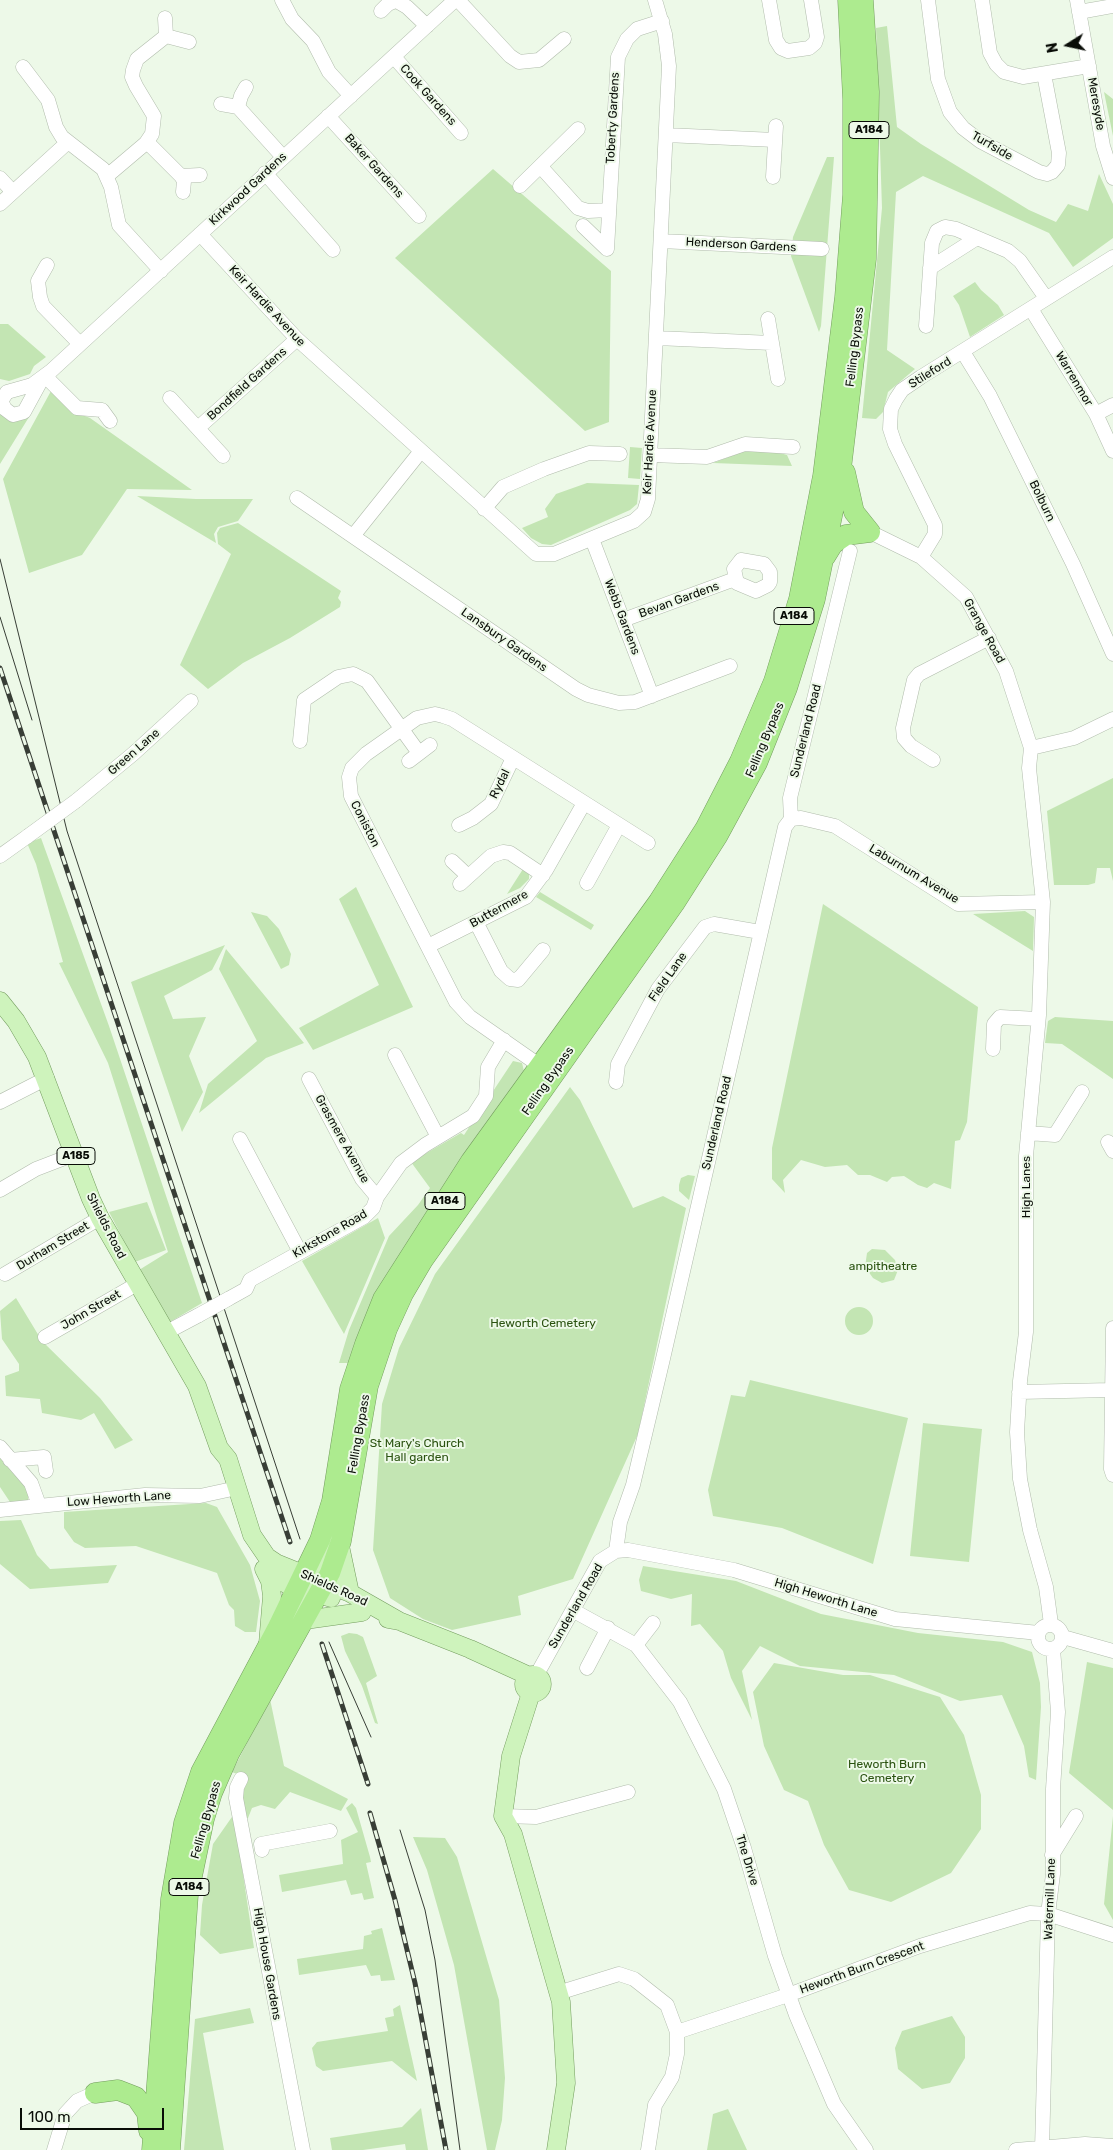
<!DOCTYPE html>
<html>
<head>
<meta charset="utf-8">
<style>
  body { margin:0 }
  #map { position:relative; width:1113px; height:2150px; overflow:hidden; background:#edf9e8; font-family:Rubik,sans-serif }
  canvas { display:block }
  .north { position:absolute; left:1043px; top:20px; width:50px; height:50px; -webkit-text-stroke:4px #edf9e8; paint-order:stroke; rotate:260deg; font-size:14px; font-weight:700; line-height:20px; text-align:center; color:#090d07 }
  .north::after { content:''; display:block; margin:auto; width:18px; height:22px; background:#090d07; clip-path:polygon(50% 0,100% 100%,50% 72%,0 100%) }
  .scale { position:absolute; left:20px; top:2108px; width:144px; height:22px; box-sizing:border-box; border:2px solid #090d07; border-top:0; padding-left:6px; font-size:15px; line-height:18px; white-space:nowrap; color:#090d07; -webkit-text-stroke:4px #edf9e8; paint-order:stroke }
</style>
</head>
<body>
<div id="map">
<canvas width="1113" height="2150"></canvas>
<div class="north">N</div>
<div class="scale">100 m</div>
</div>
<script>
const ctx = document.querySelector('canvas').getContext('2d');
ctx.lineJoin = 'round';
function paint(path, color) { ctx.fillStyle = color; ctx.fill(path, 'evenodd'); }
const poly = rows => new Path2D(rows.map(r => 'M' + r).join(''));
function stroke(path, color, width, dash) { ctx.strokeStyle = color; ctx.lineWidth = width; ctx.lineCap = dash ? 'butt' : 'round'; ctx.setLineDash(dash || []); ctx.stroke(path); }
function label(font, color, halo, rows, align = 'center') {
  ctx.font = font + ' Rubik,sans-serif'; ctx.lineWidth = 4; ctx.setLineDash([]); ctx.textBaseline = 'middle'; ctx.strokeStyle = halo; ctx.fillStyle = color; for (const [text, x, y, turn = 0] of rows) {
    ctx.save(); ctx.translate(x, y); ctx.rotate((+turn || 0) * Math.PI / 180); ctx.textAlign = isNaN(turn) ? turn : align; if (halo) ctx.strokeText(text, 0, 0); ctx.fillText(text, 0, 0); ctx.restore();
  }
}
paint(poly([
  [887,26,897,127,921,144,1029,210,1056,222,1068,204,1088,211,1099,174,1113,204,1113,238,1073,267,1049,233,923,176,896,192,887,350,915,369,888,392,883,412,876,419,862,418,882,208,876,28],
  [1104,92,1113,99,1113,136],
  [827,157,834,157,821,326,819,332,791,256,793,237],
  [493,169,611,271,609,422,585,431,395,258],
  [975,282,981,290,998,305,1004,315,970,337,959,305,953,296],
  [0,324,8,324,46,357,34,366,30,374,9,381,0,379],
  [51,391,72,411,90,418,192,490,127,489,82,555,29,573,3,479],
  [0,413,12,422,29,417,0,464],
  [630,447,642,448,640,479,628,478],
  [747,450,777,452,787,455,792,466,713,463],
  [587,483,639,485,637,504,630,510,551,545,542,544,531,538,522,528,548,517,545,509,556,494],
  [137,496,196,499,253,499,238,521,218,527,214,534,216,543],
  [238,523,341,591,338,598,341,602,340,607,290,638,243,663,208,689,180,665,231,554,218,544,217,533,220,528],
  [1113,778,1113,881,1110,868,1097,868,1095,883,1088,885,1054,885,1047,811],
  [41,838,109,1026,202,1303,170,1322,139,1270,168,1252,108,1063,59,963,63,962,36,864,27,843],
  [523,869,529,873,529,879,520,888,507,894],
  [356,887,413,1007,313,1050,299,1028,379,985,339,899],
  [540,892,594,925,591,930,536,897],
  [823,904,978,1007,967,1122,960,1140,955,1141,951,1189,934,1183,927,1188,918,1185,904,1176,892,1177,887,1182,870,1175,858,1175,847,1165,825,1167,801,1160,783,1180,785,1193,772,1179,772,1148],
  [1025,911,1034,917,1033,951,973,914],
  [251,912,267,916,279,929,291,954,289,965,281,969],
  [225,945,212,970,164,996,173,1019,206,1017,189,1056,203,1092,182,1132,131,982],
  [226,949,304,1043,266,1058,199,1113,208,1084,257,1041,219,969],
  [1055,1017,1113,1021,1113,1079,1062,1044,1045,1043,1048,1021],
  [513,1061,522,1063,524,1071,348,1363,339,1363,349,1330,389,1236,418,1205,430,1188,411,1162,461,1133,464,1135],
  [570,1087,580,1100,633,1208,663,1196,686,1208,638,1434,573,1579,518,1596,521,1615,452,1630,423,1619,390,1598,373,1550,382,1404,399,1348,435,1274],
  [688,1175,695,1176,689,1200,679,1191,679,1185,681,1178],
  [147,1202,166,1250,135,1262,109,1212],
  [378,1218,385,1238,344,1334,302,1261],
  [872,1249,885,1250,895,1260,898,1270,894,1280,882,1283,873,1278,865,1267,867,1253],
  [16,1298,42,1341,100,1398,133,1440,115,1449,94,1413,81,1420,42,1413,40,1399,6,1396,5,1376,19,1371,19,1364,2,1339,0,1311],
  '845 1321a14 14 0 1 1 28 0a14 14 0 1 1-28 0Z',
  [750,1380,908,1418,873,1564,782,1528,713,1516,708,1490,731,1395,745,1397],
  [923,1423,982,1429,969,1562,910,1556],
  [0,1455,28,1490,28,1502,12,1505,0,1487],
  [206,1503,217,1507,250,1565,260,1601,256,1632,245,1632,235,1626,234,1610,229,1605,217,1573,136,1546,85,1548,74,1542,64,1528,64,1512],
  [21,1520,37,1555,50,1569,117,1565,108,1583,30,1589,0,1564,0,1521],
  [643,1566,736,1581,821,1614,918,1633,1003,1642,1032,1652,1040,1683,1041,1707,1036,1780,1029,1777,1024,1746,1002,1695,960,1701,894,1675,800,1666,760,1646,742,1671,752,1720,731,1678,723,1651,700,1624,691,1626,692,1594,671,1599,641,1591,639,1580],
  [349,1633,357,1634,363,1637,377,1676,366,1683,378,1724,375,1723,362,1686,345,1651,341,1636],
  [1087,1662,1113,1668,1113,1810,1069,1773],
  [774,1663,843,1675,870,1675,940,1697,964,1735,981,1795,981,1829,951,1873,891,1902,849,1890,824,1845,808,1801,784,1790,764,1746,753,1692],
  [270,1699,284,1766,348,1799,341,1811,290,1792,275,1809,261,1805,252,1808,248,1818,244,1819,240,1792,247,1778,232,1772],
  [352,1803,356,1808,370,1857,371,1862,366,1863,374,1898,364,1900,362,1893,351,1895,346,1880,282,1892,279,1875,343,1864,341,1840,358,1832,346,1808],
  [234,1814,254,1948,220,1954,200,1935,202,1905,213,1844],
  [1113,1816,1113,1920,1104,1904],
  [413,1837,445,1838,457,1857,499,2000,505,2078,502,2120,495,2150,487,2150,454,1965,427,1870],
  [382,1928,395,1980,381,1981,380,1975,371,1976,366,1965,299,1975,297,1959,363,1949,364,1936,372,1934,371,1931],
  [400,2005,417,2081,392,2061,323,2071,316,2066,312,2048,317,2042,388,2031,385,2018,394,2016,393,2009],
  [250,2008,254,2023,203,2033,224,2150,184,2150,195,2019],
  [952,2016,965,2037,965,2058,950,2083,922,2089,898,2069,895,2048,902,2031],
  [421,2108,428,2150,406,2150,405,2144,363,2150,332,2150,330,2138,402,2127],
  [728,2109,747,2150,707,2150,713,2114]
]), '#c3e5b3');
const minor = poly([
  [282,0,292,19,313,41,329,72,351,96],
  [395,0,407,7,427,26],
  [458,0,510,56,519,62,539,60,564,39],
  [769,0,776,40,781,48,788,51,809,48,815,43,817,37,811,0],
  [928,0,938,79,950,112,963,128,980,141,1039,172,1047,174,1052,172,1058,165,1059,153,1044,74],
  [982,0,990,53,996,64,1004,72,1023,77,1089,66],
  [1077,0,1103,146,1113,178],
  [381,11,388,4,395,1],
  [1079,12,1113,6],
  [165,18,166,36],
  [166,36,189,42],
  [394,57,461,133],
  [23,67,48,100,56,127,62,137,103,169,111,187,119,225,161,271],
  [221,104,238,107,241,96,246,87],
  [238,107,283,157],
  [328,116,419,216],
  [666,135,775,140],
  [147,142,181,176,200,175],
  [541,167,578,208,588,211,609,210],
  [265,173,333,250],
  [107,176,146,143,152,134,154,116,136,86,132,77,133,70,137,59,166,36],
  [181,176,184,181,183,192],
  [773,177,776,126],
  [0,178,13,192],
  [520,186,578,129],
  [0,204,68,142],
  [583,226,607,249],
  [200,234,297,339,536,554,554,554,634,521,644,512,648,499,669,66,665,34,655,0],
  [661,241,822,249],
  [607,249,618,57,627,39,637,29,662,21],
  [47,265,38,281,40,297,43,306,80,344],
  [930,268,977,238],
  [1031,309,1096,414,1113,451],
  [768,319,778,379],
  [926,326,932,243,937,231,945,227,956,229,1008,251,1020,261,1046,298],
  [656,338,772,343],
  [963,352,990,396,1073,564,1113,654],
  [45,376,77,408,102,410,110,421],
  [42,379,24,412,13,415,5,409,1,401,7,392,32,385,51,371,455,0],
  [170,398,223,456],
  [1096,414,1113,405],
  [198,428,297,339],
  [650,455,707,457,745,444,793,447],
  [297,498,576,689,588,695,619,703,635,702,730,666],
  [484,509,503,487,544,469,589,453,620,454],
  [870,532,921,557,966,597,1006,671,1031,748,1029,768,1043,902,1039,1015,1026,1156,1026,1332,1020,1381,1017,1432,1020,1479,1030,1530,1046,1587,1051,1624],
  [353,536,421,451],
  [592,539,652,696],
  [921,557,935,534,935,525,895,444,890,429,891,409,896,399,902,390,921,377,1113,257],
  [741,560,764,564,770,572,770,582,768,585,756,591,737,583,734,569,741,560],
  [623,620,735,579],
  [300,741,304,700,338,677,353,674,367,681,419,753],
  [1031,748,1074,738,1113,719],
  [933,760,911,746,904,738,903,728,914,680,919,674,989,638],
  [409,761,430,745],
  [76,801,133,754,191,701],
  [791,819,801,818,835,826,958,904,1043,902],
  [459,825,473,818,491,804,513,758],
  [0,856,28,836],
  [452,861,468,876],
  [587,883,619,825],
  [460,884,491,856,503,852,510,853,543,875],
  [476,922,501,971,510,979,518,980,543,950],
  [428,946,526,897,546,870,584,803],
  [993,1049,994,1024,1000,1017,1038,1019],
  [395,1055,438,1137],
  [546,1070,470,1017,456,1002,351,796,349,777,352,768,366,754,417,718,435,714,443,716,452,719,648,843],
  [309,1079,362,1179,377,1197],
  [616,1082,618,1064,658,989,705,927,714,924,760,932],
  [0,1102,47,1078],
  [1028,1133,1055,1135,1082,1092],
  [240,1139,300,1252],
  [1108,1142,1113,1151],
  [0,1190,36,1169,75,1154],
  [5,1274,100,1218],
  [228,1299,246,1289,250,1280,364,1217,373,1208,377,1197,401,1163,425,1145,473,1116,486,1096,488,1067,504,1040],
  [1113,1328,1111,1469,1113,1475],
  [165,1333,199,1315],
  [45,1337,137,1284],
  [1019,1392,1111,1390],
  [0,1447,31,1483,39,1505],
  [10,1460,44,1457,46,1471],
  [0,1510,145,1495,200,1496,237,1488],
  [616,1551,620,1522,633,1485,662,1363,785,827,791,819,790,798,850,551],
  [574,1611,636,1645,680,1702,724,1789,744,1848,775,1956,796,2015,834,2104,866,2150],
  '1038 1637a12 12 0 1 1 24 0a12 12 0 1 1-24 0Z',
  [1063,1637,1113,1651],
  [636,1645,653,1623],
  [587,1668,608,1628],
  [536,1676,600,1561,616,1551,628,1550,734,1570,895,1619,1039,1633],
  [241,1779,237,1787,236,1798,303,2150],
  [503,1816,536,1817,628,1792],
  [262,1850,261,1844,330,1831],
  [1052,1855,1076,1816],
  [558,1993,619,1974,634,1979,667,2005,677,2032,677,2054,672,2077,655,2105,648,2150],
  [677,2032,788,1995,920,1946,1030,1913,1048,1914,1113,1935],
  [54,2150,65,2114,77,2101,95,2093],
  [1016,2150,1085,2144,1113,2146],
  [1042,2150,1048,1914,1053,1874,1053,1789,1058,1712,1053,1649]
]);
const major = poly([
  [0,1001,16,1021,37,1057,91,1199,100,1218,197,1386,219,1448,228,1459,252,1535,267,1557,276,1563,350,1593,399,1621],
  [340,1546,350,1593],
  [264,1569,270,1581,272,1596,268,1644],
  [267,1573,288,1585,331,1598],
  [307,1586,315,1578,335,1535],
  [388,1619,399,1621,470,1649,529,1676],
  [305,1620,362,1612],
  [284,1633,314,1588],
  '524 1684a9 9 0 1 1 18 0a9 9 0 1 1-18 0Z',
  [531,1693,511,1756,503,1816,513,1834,561,2002,566,2083,556,2150]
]);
const highway = poly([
  [845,472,854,512,870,532],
  [825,557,833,544,846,535,870,532],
  [95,2093,118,2090,136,2097,147,2113,149,2131],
  [152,2150,171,1899,184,1823,201,1772,277,1629,320,1540,332,1501,350,1389,365,1344,383,1299,471,1161,659,901,705,829,740,761,774,681,799,599,823,476,845,297,853,195,853,99,848,0],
  [170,2150,188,1895,204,1819,212,1793,229,1754,330,1573,341,1541,368,1386,387,1329,403,1294,423,1260,674,904,718,835,757,763,787,688,815,599,840,477,866,259,869,92,863,0]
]);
stroke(minor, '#b1bcac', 15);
stroke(major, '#749d5f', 19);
stroke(highway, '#749d5f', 21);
stroke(minor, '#fff', 14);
stroke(major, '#cef3bc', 18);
stroke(highway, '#adeb8f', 20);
stroke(poly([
  [0,559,67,831,300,1539],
  [0,617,32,720],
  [329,1642,371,1737],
  [400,1830,425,1910,435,1960,460,2150]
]), '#383e36', 1);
const rail = poly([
  [0,668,290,1542],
  [322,1644,368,1784],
  [370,1813,395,1900,415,1983,446,2150]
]);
stroke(rail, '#383e36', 5);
stroke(rail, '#edf9e8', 3, [9]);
const minorBridge = poly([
  [28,836,76,801],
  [199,1315,228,1299]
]);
stroke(minorBridge, '#b1bcac', 15, []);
stroke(minorBridge, '#fff', 14);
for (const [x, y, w] of [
  [869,130,40],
  [794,616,40],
  [76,1156,38],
  [445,1201,40],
  [189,1887,40]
]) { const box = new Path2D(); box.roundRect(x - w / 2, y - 8.5, w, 17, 4); ctx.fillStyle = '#edf9e8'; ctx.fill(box); stroke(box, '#090d07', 1); }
label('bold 11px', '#090d07', null, [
  ["A184",869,130],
  ["A184",794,616],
  ["A185",76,1156],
  ["A184",445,1201],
  ["A184",189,1887]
]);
label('12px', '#090d07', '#edf9e8', [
  ["Cook Gardens",428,95,48],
  ["Meresyde",1096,104,80],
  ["Toberty Gardens",613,118,-87],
  ["Turfside",992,146,30],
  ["Baker Gardens",374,166,48],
  ["Kirkwood Gardens",248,189,-43],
  ["Henderson Gardens",741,245,3],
  ["Keir Hardie Avenue",267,306,47],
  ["Felling Bypass",855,347,-83],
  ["Stileford",930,373,-32],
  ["Warrenmor",1074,379,59],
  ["Bondfield Gardens",247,384,-42],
  ["Keir Hardie Avenue",650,442,-87],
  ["Bolburn",1042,501,64],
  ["Bevan Gardens",679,600,-20],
  ["Webb Gardens",622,617,69],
  ["Grange Road",984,631,61],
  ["Lansbury Gardens",504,640,35],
  ["Sunderland Road",806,731,-76],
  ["Felling Bypass",765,740,-67],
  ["Green Lane",134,752,-41],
  ["Rydal",500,784,-64],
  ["Coniston",365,824,63],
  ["Laburnum Avenue",914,874,31],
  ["Buttermere",499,909,-29],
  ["Field Lane",668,977,-55],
  ["Felling Bypass",548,1081,-55],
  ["Sunderland Road",717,1123,-77],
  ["Grasmere Avenue",342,1139,61],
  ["High Lanes",1027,1187,-90],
  ["Shields Road",106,1226,63],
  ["Kirkstone Road",330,1234,-30],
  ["Durham Street",53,1246,-31],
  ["John Street",91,1310,-30],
  ["Felling Bypass",359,1434,-80],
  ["Low Heworth Lane",119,1499,-4],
  ["Shields Road",334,1588,24],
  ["High Heworth Lane",826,1598,17],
  ["Sunderland Road",576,1606,-60],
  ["Felling Bypass",206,1820,-74],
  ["The Drive",747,1860,73],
  ["Watermill Lane",1050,1899,-88],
  ["High House Gardens",267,1964,80],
  ["Heworth Burn Crescent",862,1968,-20]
]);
label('12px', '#2a5210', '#edf9e8', [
  ["ampitheatre",883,1267],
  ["Heworth Cemetery",543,1324],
  ["St Mary's Church",417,1444],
  ["Hall garden",417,1458],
  ["Heworth Burn",887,1765],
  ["Cemetery",887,1779]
]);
</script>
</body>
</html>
